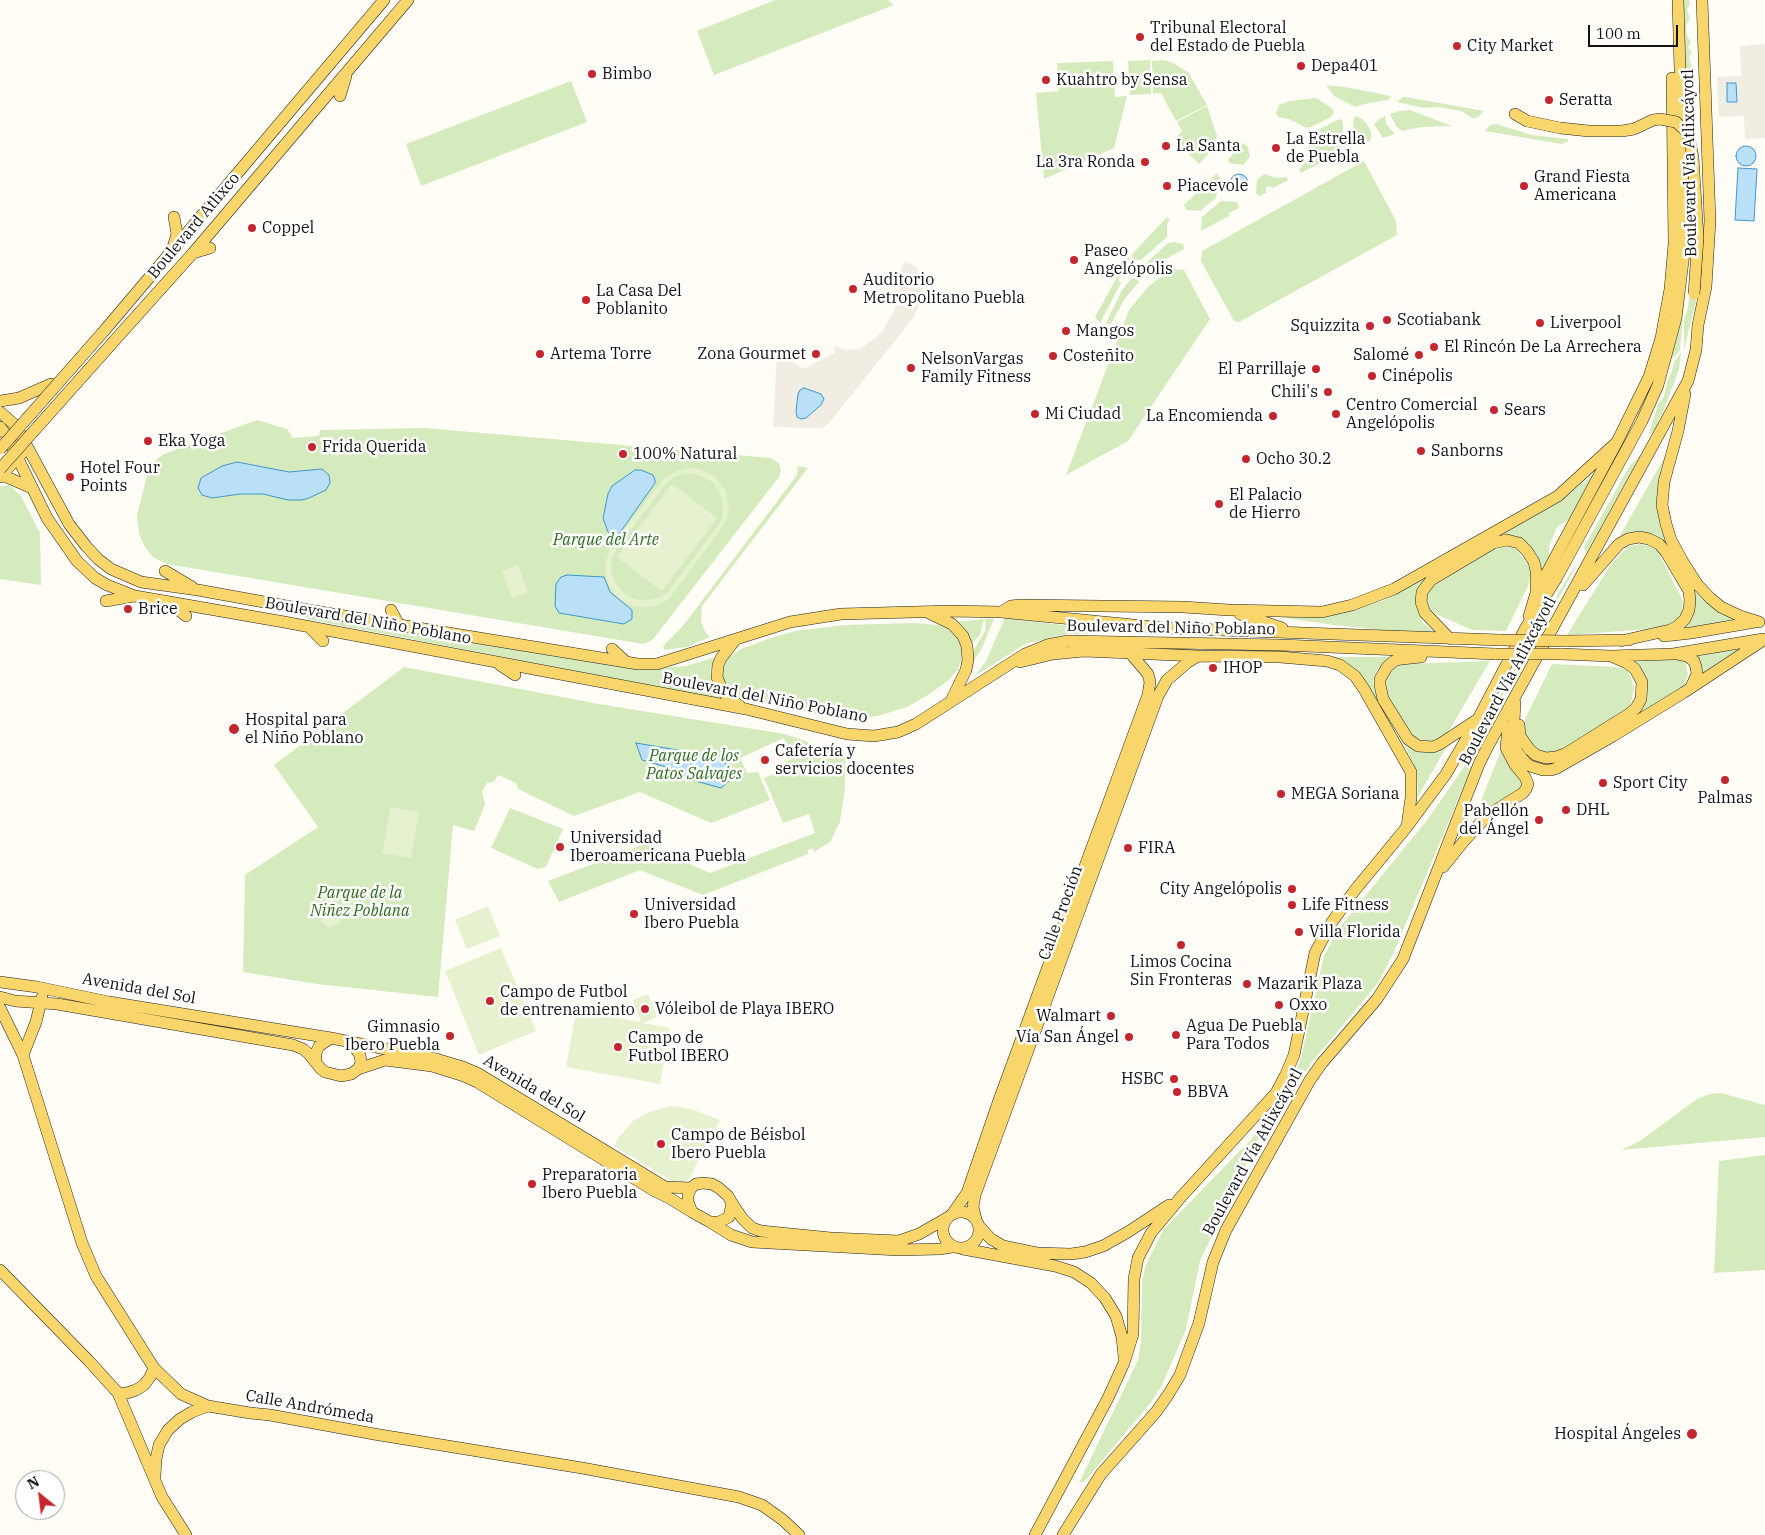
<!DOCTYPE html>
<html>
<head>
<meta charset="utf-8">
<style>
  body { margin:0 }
  #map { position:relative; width:1765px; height:1535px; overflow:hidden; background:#fffdf5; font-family:"IBM Plex Serif",serif }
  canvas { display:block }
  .north { position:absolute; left:15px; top:1470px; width:50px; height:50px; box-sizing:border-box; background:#fff; border:1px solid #a0a0a0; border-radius:50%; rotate:331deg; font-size:14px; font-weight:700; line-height:20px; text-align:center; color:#111 }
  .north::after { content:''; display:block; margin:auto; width:18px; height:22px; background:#c4262e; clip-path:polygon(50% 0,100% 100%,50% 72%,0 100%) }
  .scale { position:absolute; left:1588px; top:25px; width:90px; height:22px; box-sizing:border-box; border:2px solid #111; border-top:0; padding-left:6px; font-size:15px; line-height:18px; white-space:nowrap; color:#111; -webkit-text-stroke:4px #fff; paint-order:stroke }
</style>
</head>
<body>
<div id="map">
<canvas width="1765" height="1535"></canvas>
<div class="north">N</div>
<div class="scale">100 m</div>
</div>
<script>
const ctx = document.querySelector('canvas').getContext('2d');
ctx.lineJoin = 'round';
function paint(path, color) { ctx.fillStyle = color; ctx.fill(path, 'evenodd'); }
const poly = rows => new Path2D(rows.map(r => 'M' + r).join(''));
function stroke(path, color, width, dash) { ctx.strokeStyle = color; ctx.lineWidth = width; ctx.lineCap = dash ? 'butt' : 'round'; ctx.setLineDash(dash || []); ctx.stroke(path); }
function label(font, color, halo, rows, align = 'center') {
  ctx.font = font + ' "IBM Plex Serif",serif'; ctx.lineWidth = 5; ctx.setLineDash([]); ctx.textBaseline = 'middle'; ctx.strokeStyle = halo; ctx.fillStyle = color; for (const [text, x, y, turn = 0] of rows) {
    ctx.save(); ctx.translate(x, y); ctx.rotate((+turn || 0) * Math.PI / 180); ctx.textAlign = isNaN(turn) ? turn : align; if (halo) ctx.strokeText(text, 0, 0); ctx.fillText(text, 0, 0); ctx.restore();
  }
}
paint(poly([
  [775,0,888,0,894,5,714,75,697,31],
  [1682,0,1689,0,1690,3,1687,10,1690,19,1686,25,1687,36,1691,42,1688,48,1692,52,1689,58,1692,66,1689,73,1692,80,1688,88,1689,98,1694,104,1690,110,1694,114,1692,120,1695,128,1692,135,1696,143,1692,150,1698,150,1700,226,1694,228,1691,219],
  [1150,60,1151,94,1130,95,1128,61],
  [1164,60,1173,63,1188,72,1207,105,1176,121,1161,93,1153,94,1152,61],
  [1113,61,1115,97,1127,96,1114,148,1044,179,1036,93,1059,91,1057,63],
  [571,81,587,122,421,186,406,144],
  [1326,85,1345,87,1391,96,1388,100,1369,103,1355,107,1334,96],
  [1403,97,1406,97,1484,111,1478,117,1474,119,1461,111,1439,107,1423,108,1397,102],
  [1316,98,1332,108,1334,113,1331,117,1311,127,1306,128,1289,119,1278,117,1276,113,1279,105,1289,101],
  [1207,106,1217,136,1211,151,1199,164,1174,140,1182,131,1177,122],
  [1410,110,1452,126,1422,127,1402,131,1396,126,1390,114,1399,111],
  [1355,116,1361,118,1367,124,1371,132,1371,138,1369,142,1360,146,1355,143,1353,120],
  [1385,116,1386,124,1395,134,1383,138,1374,124,1379,119],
  [1339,119,1342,120,1343,126,1342,152,1301,173,1299,170,1308,158,1310,136,1314,132],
  [1496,124,1532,135,1568,139,1568,141,1562,144,1485,131,1490,125],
  [1243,143,1248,147,1250,157,1243,165,1229,163,1228,159,1234,153,1237,153,1239,151,1238,148],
  [1364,161,1396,221,1397,235,1239,322,1234,321,1201,261,1202,251],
  [1217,173,1220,178,1216,198,1200,211,1186,210,1184,205],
  [1264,174,1276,178,1286,177,1288,180,1273,188,1268,186,1266,188,1266,193,1259,196,1256,193,1257,180],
  [1221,201,1237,202,1239,208,1229,213,1229,216,1201,231,1202,217],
  [1167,217,1170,220,1167,224,1167,237,1141,260,1134,260,1132,255,1134,252],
  [1695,231,1700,263,1696,302,1684,349,1684,320,1688,308],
  [1174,242,1183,244,1184,249,1162,261,1149,273,1143,273,1141,269,1143,266,1168,243],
  [1128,257,1131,260,1127,261,1118,280,1121,283,1100,323,1095,317],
  [1171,269,1184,270,1210,319,1128,441,1066,475,1129,310,1148,287],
  [1136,278,1139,282,1124,300,1111,324,1105,325,1122,290,1131,279],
  [1685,293,1680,350,1672,359,1666,374,1681,318],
  [1681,353,1679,369,1666,404,1655,429,1648,437,1658,404,1664,397,1667,382,1672,371,1674,362],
  [257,420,287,429,293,438,319,436,320,430,425,428,771,458,779,463,781,470,779,477,654,638,649,642,643,644,167,564,153,557,145,547,139,534,137,515,148,472,153,462,164,454],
  [1672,444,1659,516,1666,543,1687,579,1698,594,1714,608,1747,620,1683,631,1693,617,1694,604,1661,542,1618,539],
  [1639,457,1586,554,1584,547,1630,465],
  [798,466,808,468,702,606,701,621,706,633,710,637,687,647,665,650,663,646,682,627,797,475],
  [1595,473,1569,519,1557,527,1549,546,1549,557,1541,572,1537,554,1529,546,1511,536,1433,574,1417,607,1423,623,1434,632,1393,631,1333,625,1260,614,1349,610,1382,601,1564,498],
  [9,485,21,496,40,533,41,585,0,579,0,486],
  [1641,544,1652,547,1659,553,1683,601,1681,615,1675,622,1665,628,1567,635,1611,564,1629,546],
  [1505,546,1516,549,1531,569,1529,584,1506,631,1472,630,1436,614,1427,607,1426,599,1432,587,1494,549],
  [1578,563,1525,660,1546,615,1555,602,1557,595,1571,572],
  [308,612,644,669,686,666,716,657,710,671,712,685,721,699,307,619],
  [1005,618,1110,631,1111,633,1069,634,1025,644,975,676,986,661],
  [984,619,980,635,970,645,956,622],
  [986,619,994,619,982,648,970,667,971,655,985,631],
  [912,623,939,625,954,631,963,647,961,661,958,669,949,680,928,695,907,707,878,716,849,719,821,715,743,699,732,695,726,688,722,677,723,664,728,658,741,649,768,639,795,631,844,625],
  [1750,646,1699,680,1694,657],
  [1330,657,1394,657,1385,662,1377,670,1373,678,1374,688,1387,715,1400,736,1437,750,1446,748,1417,798,1418,784,1414,765,1404,744,1371,691],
  [1520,658,1517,668,1491,717,1477,737],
  [1675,659,1682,660,1686,664,1688,675,1684,686,1657,702,1653,708,1631,721,1643,708,1647,698,1647,690,1645,679,1631,662],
  [1490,661,1447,734,1433,741,1426,742,1413,736,1389,701,1382,681,1391,670,1404,664],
  [1552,664,1617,667,1627,670,1631,677,1634,689,1630,706,1621,714,1561,751,1548,753,1538,750,1530,744,1523,732,1525,719],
  [404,667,599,704,785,734,845,755,845,788,840,822,830,842,814,852,813,848,808,850,808,854,703,895,640,870,559,902,548,881,645,844,710,873,815,833,809,814,783,823,764,778,788,768,785,762,792,759,784,738,740,758,747,773,758,772,770,800,711,823,640,792,574,816,518,789,516,783,498,775,494,782,487,783,482,791,485,804,474,831,453,825,438,997,317,984,243,972,245,875,318,827,274,765],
  [1478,747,1480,747,1393,954,1378,983,1312,1062,1299,1081,1293,1078,1301,1058,1324,956,1337,931,1427,820],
  [1502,748,1507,762,1524,785,1471,826],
  [510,808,563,829,546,867,538,869,491,848],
  [1721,1093,1765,1105,1765,1137,1621,1150,1640,1141,1697,1099,1710,1094],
  [1265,1125,1200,1261,1186,1329,1162,1385,1152,1401,1085,1481,1079,1483,1138,1360,1141,1341,1142,1282,1145,1267,1163,1230],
  [1765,1155,1765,1270,1714,1273,1719,1161]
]), '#d5ebbd');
paint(poly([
  [696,468,714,476,726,491,729,510,726,522,669,599,658,605,646,607,636,607,626,603,616,596,607,580,605,566,610,548,665,477,679,470],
  [685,474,695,474,704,477,712,482,718,490,722,499,723,508,722,518,717,527,667,593,658,598,649,600,639,600,630,597,622,592,616,584,612,576,611,566,612,557,617,548,667,482,676,476],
  [672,484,717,518,662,591,617,557],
  [518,565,528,592,512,598,502,571],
  [391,807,419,812,411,858,382,853],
  [488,906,500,936,467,949,455,920],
  [335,913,342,922,329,928,320,921],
  [501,948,536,1031,479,1055,445,971],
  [648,994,657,1017,643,1023,670,1028,660,1084,566,1067,576,1011,641,1022,633,1000],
  [671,1106,691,1109,720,1120,691,1175,686,1182,680,1184,677,1184,614,1146,618,1138,633,1121,652,1111]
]), '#e6f2cf');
paint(poly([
  [1765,44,1765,138,1745,139,1744,116,1719,117,1717,77,1741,76,1740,46],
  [905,261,917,267,920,275,923,289,921,301,914,317,829,423,823,428,773,427,777,356,784,356,803,369,835,353,834,346,847,350,860,349,876,337,882,332,894,311,900,284,901,270]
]), '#f1ede2');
const water = poly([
  [1727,83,1736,83,1737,102,1727,102,1727,83],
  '1736 156a10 10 0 1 1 20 0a10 10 0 1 1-20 0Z',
  [1738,168,1757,169,1754,221,1735,220,1738,168],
  '1230 183a9 9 0 1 1 18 0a9 9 0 1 1-18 0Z',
  [804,388,821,394,824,399,821,405,806,418,801,419,797,417,796,411,798,394,800,390,804,388],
  [237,462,289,472,322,469,329,475,330,483,326,490,309,498,302,500,288,500,263,494,240,494,212,498,202,495,198,488,201,478,222,466,237,462],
  [635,470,641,470,653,475,655,480,655,483,619,534,615,536,611,535,608,532,603,518,608,494,612,486,635,470],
  [567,575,604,577,610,592,632,610,632,619,624,624,559,613,555,606,556,584,561,577,567,575],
  [636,743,725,758,729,781,721,788,699,782,663,766,642,760,636,743]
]);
paint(water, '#b9e0f7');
stroke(water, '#3f96cf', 1);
const major = poly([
  [340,96,346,76],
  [1515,114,1527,121,1560,128],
  [173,247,177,234,174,217],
  [193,253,210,248],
  [104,331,384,0],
  [115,340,193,253,408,0],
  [1685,394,1678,431,1664,482,1662,505,1666,524,1671,540,1683,562,1697,584,1710,598,1721,607,1740,616,1759,622],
  [0,401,19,398,51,384],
  [0,412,16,426,69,524,86,546,98,559,111,569,141,582,198,590,308,610,638,664,657,664,790,622,841,614,950,611,1001,612,1164,628,1500,640],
  [0,427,7,436,47,518,77,561,95,578,107,585,135,596,284,622,746,709,847,734,874,736,898,732,916,724,1025,654,1047,645,1068,641,1281,645,1496,654],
  [2,475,32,488],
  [0,477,22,453],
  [165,571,192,587],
  [1583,585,1619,544,1628,539,1639,537,1649,539,1659,544,1666,552,1689,591,1690,601,1689,610,1685,619,1678,626,1670,630,1621,641],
  [106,601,134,596],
  [170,603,186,616],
  [391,610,399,625],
  [1003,611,1011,606,1020,605,1183,607,1229,610,1322,612,1352,605,1394,589,1558,496,1617,442],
  [929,613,952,624,963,636,967,646,968,660,966,670,952,699],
  [1240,614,1282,628],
  [1529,616,1536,593,1617,442,1649,377,1661,338,1670,289,1674,244,1672,78],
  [308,626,323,641],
  [1664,636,1691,633,1755,622],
  [736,639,721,658,718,665,717,677,722,690,726,695,741,707],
  [1450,639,1425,613,1421,602,1422,592,1431,580,1493,543,1507,540,1519,543,1527,551,1534,562,1536,571,1536,592],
  [1565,641,1629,640],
  [612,649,626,662],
  [1561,654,1611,656,1673,654,1763,639],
  [1677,654,1687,656,1694,661,1696,667,1697,674,1691,687],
  [1421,657,1401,659,1394,661,1387,667,1380,679,1380,685,1383,699,1408,739,1418,746,1433,747,1440,744,1475,721],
  [1020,662,1053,654,1084,651,1198,656,1280,657,1327,661,1340,665,1355,676,1364,689,1411,772,1411,798,1407,826],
  [500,665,515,675],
  [1515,703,1513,739,1517,752,1525,762,1530,766,1543,770,1551,770,1557,768,1613,736,1683,693,1765,639],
  [1519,725,1520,736,1529,749,1536,755,1546,758,1556,757,1565,754,1629,714,1636,708,1641,699,1642,682,1635,669,1627,663,1611,656],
  [1443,867,1464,841,1488,815,1523,793,1526,789,1528,784,1525,777,1515,765,1506,748,1508,727],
  [0,982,37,987,109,1002,331,1038,436,1059,463,1067,477,1073,665,1187,691,1188],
  [0,997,15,1001,57,1004,293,1045,303,1049,309,1054,321,1069,325,1072,341,1076,351,1074,358,1069,385,1060,432,1066,464,1076,477,1082,653,1190,671,1199,692,1212,710,1222,719,1222,729,1217,732,1203,728,1196,719,1188,712,1184,703,1183,696,1184,691,1188,688,1195,688,1202,692,1212],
  [0,1008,23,1055,82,1243,96,1276,154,1368,181,1394,208,1406,250,1413,270,1415,374,1434,582,1468,739,1497,762,1505,783,1520,799,1535],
  [350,1041,360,1055,361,1063,358,1069],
  [23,1055,36,1022,42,997],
  [316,1062,316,1053,319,1046,331,1038],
  [732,1203,742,1218,752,1228,761,1231,831,1238,899,1241,919,1234,947,1218],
  '943 1230a18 18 0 1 1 36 0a18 18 0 1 1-36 0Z',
  [953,1213,967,1193,999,1100,1148,695,1150,682,1148,674,1131,654],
  [976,1219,973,1207,975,1195,1158,696,1167,680,1188,662,1198,656],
  [710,1222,731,1235,752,1242,898,1250,940,1249,952,1247],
  [979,1226,991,1239,1003,1246,1037,1253,1071,1254,1085,1252,1103,1246,1128,1232,1169,1205],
  [963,1249,1055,1266,1074,1272,1091,1283,1105,1298,1116,1316,1122,1337,1124,1357],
  [0,1270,89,1361,118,1393,162,1497,186,1535],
  [118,1393,127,1393,136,1390,144,1385,150,1377,154,1368],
  [155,1476,156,1459,159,1445,168,1430,180,1419,192,1412,208,1406],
  [1035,1535,1108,1398,1124,1363,1133,1334,1134,1279,1138,1258,1151,1233,1181,1197,1276,1093,1286,1074,1294,1055,1315,953,1332,922,1355,890,1406,828,1446,774,1478,719,1525,629,1557,577,1642,421,1658,385,1676,318,1685,245,1678,0],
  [1063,1535,1101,1474,1156,1412,1168,1395,1180,1375,1199,1323,1213,1262,1226,1230,1310,1080,1322,1063,1377,999,1403,959,1479,764,1488,746,1688,381,1696,350,1698,325,1706,287,1710,221,1702,0]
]);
stroke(major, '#222', 12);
stroke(major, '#f9d66b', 11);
const majorBridge = poly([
  [1560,128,1589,131,1622,131,1634,129,1653,120,1660,119,1676,122,1686,131,1689,138,1693,157,1698,237,1694,294],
  [0,449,104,331],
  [0,469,115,340],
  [1500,640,1565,641],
  [1496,654,1561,654]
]);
stroke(majorBridge, '#222', 12, []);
stroke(majorBridge, '#f9d66b', 11);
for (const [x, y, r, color] of [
  [1140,37,5,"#c4262e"],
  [1457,46,5,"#c4262e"],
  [1301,66,5,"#c4262e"],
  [592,74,5,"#c4262e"],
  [1046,80,5,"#c4262e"],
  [1549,100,5,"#c4262e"],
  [1166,146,5,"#c4262e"],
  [1276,148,5,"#c4262e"],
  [1145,162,5,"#c4262e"],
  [1167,186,5,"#c4262e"],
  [1524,186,5,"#c4262e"],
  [252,228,5,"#c4262e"],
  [1074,260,5,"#c4262e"],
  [853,289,5,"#c4262e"],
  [586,300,5,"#c4262e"],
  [1387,320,5,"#c4262e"],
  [1540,323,5,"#c4262e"],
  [1370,326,5,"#c4262e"],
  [1066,331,5,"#c4262e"],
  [1434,347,5,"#c4262e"],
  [540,354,5,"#c4262e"],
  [816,354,5,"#c4262e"],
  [1419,355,5,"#c4262e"],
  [1053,356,5,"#c4262e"],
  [911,368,5,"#c4262e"],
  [1316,369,5,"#c4262e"],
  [1372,376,5,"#c4262e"],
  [1328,392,5,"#c4262e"],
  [1494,410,5,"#c4262e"],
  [1035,414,5,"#c4262e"],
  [1336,414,5,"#c4262e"],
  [1273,416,5,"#c4262e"],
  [148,441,5,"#c4262e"],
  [312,447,5,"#c4262e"],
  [1421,451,5,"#c4262e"],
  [623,454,5,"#c4262e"],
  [1246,459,5,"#c4262e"],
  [70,477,5,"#c4262e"],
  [1219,504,5,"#c4262e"],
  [128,609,5,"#c4262e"],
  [1213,668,5,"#c4262e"],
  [234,729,6,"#c4262e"],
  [765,760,5,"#c4262e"],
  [1725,780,5,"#c4262e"],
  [1603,783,5,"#c4262e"],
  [1281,794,5,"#c4262e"],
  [1566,810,5,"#c4262e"],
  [1539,820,5,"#c4262e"],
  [560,847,5,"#c4262e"],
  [1128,848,5,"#c4262e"],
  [1292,889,5,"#c4262e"],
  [1292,905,5,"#c4262e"],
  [634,914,5,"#c4262e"],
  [1299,932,5,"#c4262e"],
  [1181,945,5,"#c4262e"],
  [1247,984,5,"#c4262e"],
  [490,1001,5,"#c4262e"],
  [1279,1005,5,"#c4262e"],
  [645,1009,5,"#c4262e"],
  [1111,1016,5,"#c4262e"],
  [1176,1035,5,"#c4262e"],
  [450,1036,5,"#c4262e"],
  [1129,1037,5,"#c4262e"],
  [618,1047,5,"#c4262e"],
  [1174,1079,5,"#c4262e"],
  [1177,1092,5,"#c4262e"],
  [661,1144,5,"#c4262e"],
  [532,1184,5,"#c4262e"],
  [1692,1434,6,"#c4262e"]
]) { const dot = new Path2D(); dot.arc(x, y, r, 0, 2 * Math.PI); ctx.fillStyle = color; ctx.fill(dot); stroke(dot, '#fff', 2); }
label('16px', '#111', '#fff', [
  ["Tribunal Electoral",1150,28],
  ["del Estado de Puebla",1150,46],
  ["City Market",1467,46],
  ["Depa401",1311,66],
  ["Bimbo",602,74],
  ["Kuahtro by Sensa",1056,80],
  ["Seratta",1559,100],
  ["La Estrella",1286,139],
  ["de Puebla",1286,157],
  ["La Santa",1176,146],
  ["La 3ra Ronda",1135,162,"right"],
  ["Grand Fiesta",1534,177],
  ["Americana",1534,195],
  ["Piacevole",1177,186],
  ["Coppel",262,228],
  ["Paseo",1084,251],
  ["Angelópolis",1084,269],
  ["Auditorio",863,280],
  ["Metropolitano Puebla",863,298],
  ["La Casa Del",596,291],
  ["Poblanito",596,309],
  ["Scotiabank",1397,320],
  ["Liverpool",1550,323],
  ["Squizzita",1360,326,"right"],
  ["Mangos",1076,331],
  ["El Rincón De La Arrechera",1444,347],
  ["Artema Torre",550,354],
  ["Zona Gourmet",806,354,"right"],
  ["Salomé",1409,355,"right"],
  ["Costeñito",1063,356],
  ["NelsonVargas",921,359],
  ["Family Fitness",921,377],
  ["El Parrillaje",1306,369,"right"],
  ["Cinépolis",1382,376],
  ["Chili's",1318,392,"right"],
  ["Centro Comercial",1346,405],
  ["Angelópolis",1346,423],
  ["Sears",1504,410],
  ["Mi Ciudad",1045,414],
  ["La Encomienda",1263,416,"right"],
  ["Eka Yoga",158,441],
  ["Frida Querida",322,447],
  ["Sanborns",1431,451],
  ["100% Natural",633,454],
  ["Ocho 30.2",1256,459],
  ["Hotel Four",80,468],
  ["Points",80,486],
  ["El Palacio",1229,495],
  ["de Hierro",1229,513],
  ["Brice",138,609],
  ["IHOP",1223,668],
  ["Hospital para",245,720],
  ["el Niño Poblano",245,738],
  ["Cafetería y",775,751],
  ["servicios docentes",775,769],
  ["Sport City",1613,783],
  ["MEGA Soriana",1291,794],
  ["Palmas",1725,798,"center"],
  ["DHL",1576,810],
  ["Pabellón",1529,811,"right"],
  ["del Ángel",1529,829,"right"],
  ["Universidad",570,838],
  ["Iberoamericana Puebla",570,856],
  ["FIRA",1138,848],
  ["City Angelópolis",1282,889,"right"],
  ["Universidad",644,905],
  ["Ibero Puebla",644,923],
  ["Life Fitness",1302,905],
  ["Villa Florida",1309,932],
  ["Limos Cocina",1181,962,"center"],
  ["Sin Fronteras",1181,980,"center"],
  ["Mazarik Plaza",1257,984],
  ["Campo de Futbol",500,992],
  ["de entrenamiento",500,1010],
  ["Oxxo",1289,1005],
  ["Vóleibol de Playa IBERO",655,1009],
  ["Walmart",1101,1016,"right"],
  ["Agua De Puebla",1186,1026],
  ["Para Todos",1186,1044],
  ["Gimnasio",440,1027,"right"],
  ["Ibero Puebla",440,1045,"right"],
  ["Vía San Ángel",1119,1037,"right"],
  ["Campo de",628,1038],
  ["Futbol IBERO",628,1056],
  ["HSBC",1164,1079,"right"],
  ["BBVA",1187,1092],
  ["Campo de Béisbol",671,1135],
  ["Ibero Puebla",671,1153],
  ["Preparatoria",542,1175],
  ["Ibero Puebla",542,1193],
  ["Hospital Ángeles",1681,1434,"right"]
], 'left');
label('16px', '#111', '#fff', [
  ["Boulevard Vía Atlixcáyotl",1690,163,-91],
  ["Boulevard Atlixco",194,226,-50],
  ["Boulevard del Niño Poblano",368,621,10],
  ["Boulevard del Niño Poblano",1171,628,1],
  ["Boulevard Vía Atlixcáyotl",1508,681,-62],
  ["Boulevard del Niño Poblano",765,698,11],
  ["Calle Proción",1061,913,-70],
  ["Avenida del Sol",139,989,10],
  ["Avenida del Sol",534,1089,31],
  ["Boulevard Vía Atlixcáyotl",1253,1152,-61],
  ["Calle Andrómeda",310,1407,10]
]);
label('italic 16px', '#2f6b1f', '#fff', [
  ["Parque del Arte",606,540],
  ["Parque de los",694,756],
  ["Patos Salvajes",694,774],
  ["Parque de la",360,893],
  ["Niñez Poblana",360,911]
]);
</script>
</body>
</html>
